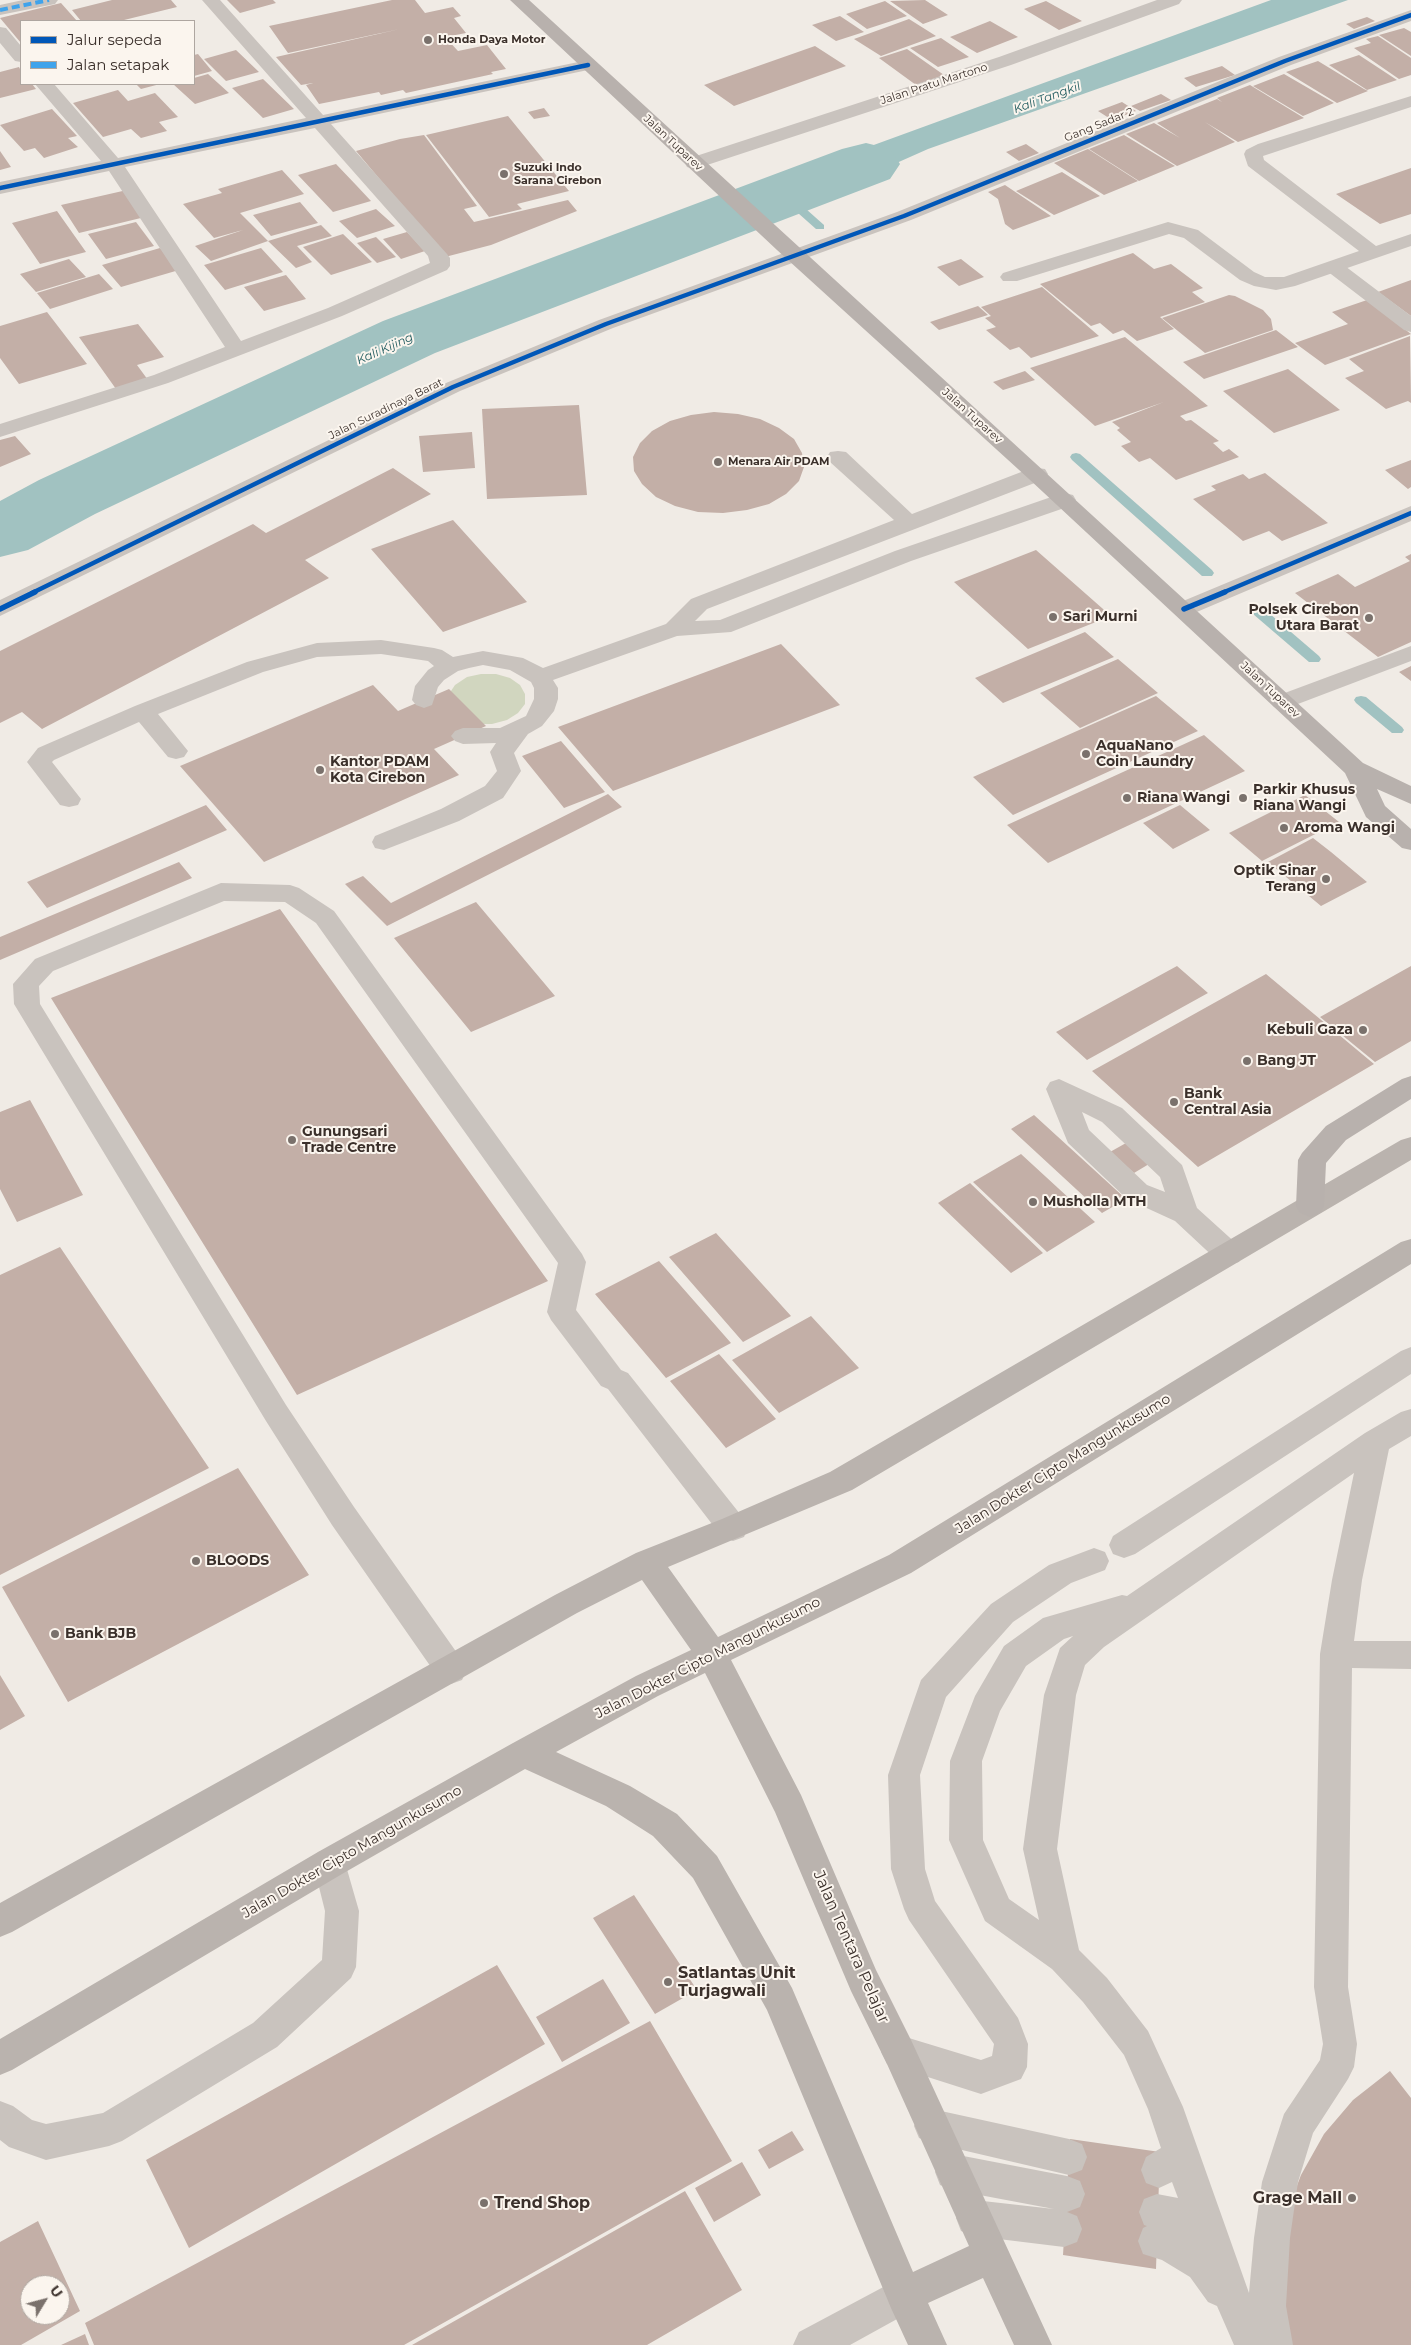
<!DOCTYPE html>
<html>
<head>
<meta charset="utf-8">
<style>
  body { margin:0 }
  #map { position:relative; width:1411px; height:2345px; overflow:hidden; background:#f0ebe5; font-family:Montserrat,sans-serif }
  canvas { display:block }
  .legend { position:absolute; left:20px; top:20px; width:175px; height:65px; box-sizing:border-box; background:#fbf5ee; border:1px solid #aea6a0; margin:0; padding:6px 9px; list-style:none; font-size:15px; color:#3b302b }
  .legend li { display:flex; align-items:center; gap:10px; height:25px }
  .legend b { width:25px; border:1px solid #aea6a0 }
  .north { position:absolute; left:20px; top:2275px; width:50px; height:50px; box-sizing:border-box; background:#fbf5ee; border:1px solid #aea6a0; border-radius:50%; rotate:53deg; font-size:14px; font-weight:700; line-height:20px; text-align:center; color:#3b302b }
  .north::after { content:''; display:block; margin:auto; width:18px; height:22px; background:#7a716c; clip-path:polygon(50% 0,100% 100%,50% 72%,0 100%) }
</style>
</head>
<body>
<div id="map">
<canvas width="1411" height="2345"></canvas>
<ul class="legend">
<li><b style="height:6px;background:#0057b8"></b>Jalur sepeda</li>
<li><b style="height:6px;background:#3fa3eb"></b>Jalan setapak</li>
</ul>
<div class="north">U</div>
</div>
<script>
const ctx = document.querySelector('canvas').getContext('2d');
ctx.lineJoin = 'round';
function paint(path, color) { ctx.fillStyle = color; ctx.fill(path, 'evenodd'); }
const poly = rows => new Path2D(rows.map(r => 'M' + r).join(''));
function stroke(path, color, width, dash) { ctx.strokeStyle = color; ctx.lineWidth = width; ctx.lineCap = dash ? 'butt' : 'round'; ctx.setLineDash(dash || []); ctx.stroke(path); }
function label(font, color, halo, rows, align = 'center') {
  ctx.font = font + ' Montserrat,sans-serif'; ctx.lineWidth = 4; ctx.setLineDash([]); ctx.textBaseline = 'middle'; ctx.strokeStyle = halo; ctx.fillStyle = color; for (const [text, x, y, turn = 0] of rows) {
    ctx.save(); ctx.translate(x, y); ctx.rotate((+turn || 0) * Math.PI / 180); ctx.textAlign = isNaN(turn) ? turn : align; if (halo) ctx.strokeText(text, 0, 0); ctx.fillText(text, 0, 0); ctx.restore();
  }
}
paint(poly([
  [481,674,496,674,510,678,520,685,525,694,525,704,518,713,507,720,492,724,476,724,449,694,455,685,467,677]
]), '#d1d6bf');
paint(poly([
  [1271,0,1348,0,928,149,892,165,865,183,827,196,788,215,754,219,734,196]
]), '#a1c2c1');
paint(poly([
  [784,192,788,193,824,225,824,229,816,229,780,197,778,195,784,192],
  [1076,453,1080,454,1212,570,1214,573,1212,576,1202,576,1072,460,1070,457,1072,454,1076,453],
  [1258,607,1263,608,1319,656,1321,659,1319,662,1309,662,1253,614,1251,611,1253,608,1258,607],
  [1361,696,1366,697,1402,727,1404,730,1402,733,1392,733,1356,703,1354,700,1356,697,1361,696]
]), '#a1c2c1');
paint(poly([
  [866,143,890,149,900,164,890,179,435,353,95,514,28,550,0,557,0,501,39,480,383,321,842,149,866,143]
]), '#a1c2c1');
paint(poly([
  [112,0,171,0,177,7,120,21,81,21,72,10],
  [227,0,273,0,276,3,240,13],
  [392,0,415,0,425,13,453,7,461,16,454,18,466,33,445,37,458,51,487,45,506,69,491,72,493,74,406,93,403,90,381,95,379,92,319,104,306,85,313,83,301,85,276,57,400,29,288,53,269,26],
  [925,0,948,15,923,24,890,1],
  [885,1,907,16,867,29,846,14],
  [1046,1,1082,21,1059,30,1024,9],
  [61,3,77,21,21,21,21,43,0,18],
  [840,16,864,32,836,41,812,25],
  [1367,17,1375,21,1354,29,1346,24],
  [909,19,936,36,881,56,854,39],
  [990,21,1018,37,977,53,950,37],
  [1404,28,1411,32,1411,56,1379,35],
  [1378,36,1411,58,1411,75,1399,79,1354,48,1371,43,1366,39],
  [941,38,969,57,938,67,910,48],
  [815,46,846,66,734,106,704,85],
  [907,49,944,75,916,85,879,58],
  [236,50,259,72,226,81,204,59],
  [198,54,212,71,194,76,194,55],
  [1359,55,1397,80,1367,90,1329,65],
  [1318,61,1364,89,1368,91,1337,103,1286,72],
  [1222,66,1235,75,1196,87,1184,78],
  [19,67,21,71,21,84,32,84,36,89,0,98,0,72],
  [208,74,229,93,195,104,173,84,194,84,194,78],
  [1284,74,1334,103,1303,116,1253,86],
  [263,79,294,109,263,118,232,88],
  [136,84,160,84,141,89],
  [1250,85,1304,118,1238,142,1205,122,1235,142,1177,166,1126,134,1154,123,1180,138,1157,123,1217,99,1222,102,1217,98],
  [118,90,128,101,155,93,178,117,159,122,167,131,141,138,131,129,103,137,73,103],
  [1161,94,1171,100,1140,111,1131,106],
  [1122,102,1136,111,1112,120,1098,111],
  [544,108,550,116,534,119,528,112],
  [52,109,77,136,68,138,78,147,44,158,35,148,24,151,0,125],
  [508,116,569,191,517,204,522,209,489,217,426,135],
  [424,135,477,206,464,209,474,222,568,200,577,211,491,245,445,257,356,151,400,139],
  [1124,135,1175,166,1139,181,1089,149],
  [1026,144,1039,153,1019,161,1006,152],
  [1088,149,1138,181,1104,195,1054,163],
  [0,151,11,167,0,170],
  [336,164,356,185,371,201,333,212,298,175],
  [1411,168,1411,214,1380,224,1336,194],
  [282,170,304,194,240,213,268,241,211,261,195,246,243,230,214,238,183,204,222,193,218,189],
  [1062,172,1100,196,1054,215,1016,191],
  [1005,185,1051,216,1013,230,1005,224,998,199,988,192],
  [127,190,145,217,79,233,61,205],
  [300,202,318,223,271,236,253,215],
  [376,209,395,226,357,238,339,221],
  [57,211,86,252,40,264,12,223],
  [136,222,154,246,106,259,88,234],
  [321,225,332,236,297,246,312,262,296,268,268,241],
  [407,232,425,251,401,259,383,239],
  [343,234,372,262,331,275,303,247],
  [376,237,396,257,377,263,357,243],
  [160,248,179,270,121,287,102,265],
  [261,248,283,272,225,290,204,265],
  [1133,253,1154,269,1171,264,1203,288,1192,292,1205,302,1160,317,1174,329,1137,341,1123,330,1113,334,1100,323,1091,326,1040,284],
  [69,259,86,277,36,292,20,274],
  [961,259,984,277,959,286,937,267],
  [99,274,113,289,50,309,37,293],
  [286,275,306,299,264,311,244,287],
  [1411,280,1411,316,1378,292],
  [1042,287,1099,336,1031,358,1019,347,1010,350,986,330,996,327,985,318,991,316,981,307],
  [1229,295,1235,296,1263,310,1271,319,1273,330,1205,353,1162,318],
  [1367,300,1411,334,1325,365,1295,343,1348,324,1332,312],
  [978,306,988,315,939,330,930,322],
  [47,312,87,364,19,384,0,358,0,326],
  [138,324,164,357,137,365,148,380,116,389,79,337],
  [1276,330,1298,347,1204,379,1183,362],
  [1410,336,1411,403,1408,401,1386,409,1345,378,1364,371,1349,359],
  [1125,337,1208,406,1180,416,1186,421,1191,420,1219,441,1213,443,1223,452,1229,449,1239,457,1176,480,1150,458,1139,462,1121,446,1131,442,1117,430,1120,428,1112,422,1164,402,1095,426,1030,368],
  [1288,369,1340,410,1274,433,1223,391],
  [1025,371,1035,380,1003,390,993,382],
  [579,405,587,495,487,499,482,409],
  [714,412,738,414,760,419,779,428,794,439,802,453,804,467,799,481,786,494,769,504,747,510,723,513,698,512,675,506,656,497,642,484,634,471,633,457,640,443,652,431,670,421,691,415],
  [472,432,475,468,423,472,419,436],
  [15,436,31,454,0,467,0,440],
  [1411,460,1411,487,1408,489,1385,470],
  [393,468,431,494,305,560,329,578,42,729,22,712,0,723,0,651,253,524,266,533],
  [1265,473,1328,523,1282,541,1269,531,1243,541,1193,499,1216,490,1211,486,1243,474,1249,479],
  [453,520,527,602,443,632,371,549],
  [1036,550,1111,616,1028,649,954,582],
  [1411,554,1411,642,1378,657,1295,593,1338,574,1355,587,1410,561,1405,557],
  [1085,632,1114,657,1003,703,975,678],
  [781,644,840,705,613,791,558,727],
  [1118,659,1158,693,1080,728,1040,693],
  [1411,666,1411,681,1399,672],
  [373,685,398,711,449,689,486,726,434,749,459,775,264,862,180,766],
  [1156,696,1198,731,1013,815,973,777],
  [1204,735,1245,771,1048,863,1007,825],
  [561,741,605,792,564,808,522,756],
  [608,794,622,807,387,926,345,884,363,876,391,903],
  [1305,795,1339,822,1262,861,1229,833],
  [206,805,227,830,47,908,27,882],
  [1180,805,1210,830,1173,849,1143,823],
  [1313,838,1331,852,1367,882,1321,906,1268,862],
  [179,862,192,878,0,960,0,937],
  [476,902,555,996,471,1032,394,938],
  [280,909,548,1281,297,1395,51,998],
  [1177,966,1208,993,1087,1060,1056,1032],
  [1411,966,1411,1041,1375,1062,1320,1017],
  [1266,974,1374,1064,1198,1167,1092,1071],
  [30,1100,83,1195,17,1222,0,1189,0,1112],
  [1034,1115,1126,1199,1102,1213,1011,1129],
  [1126,1143,1149,1164,1134,1173,1110,1152],
  [1021,1154,1095,1222,1047,1252,973,1182],
  [970,1183,1043,1253,1011,1273,938,1203],
  [716,1233,791,1316,743,1342,669,1257],
  [60,1247,209,1468,0,1575,0,1275],
  [659,1261,731,1343,666,1378,595,1294],
  [811,1316,859,1368,779,1413,732,1360],
  [719,1354,776,1419,726,1448,670,1381],
  [238,1468,309,1575,68,1702,2,1587],
  [0,1675,25,1716,0,1730],
  [634,1895,697,1990,655,2014,593,1918],
  [497,1965,545,2044,189,2248,146,2160],
  [603,1979,630,2023,562,2062,536,2017],
  [650,2021,732,2161,404,2345,94,2345,85,2323],
  [1390,2071,1411,2098,1411,2345,1278,2345,1284,2220,1301,2175,1324,2134,1353,2100],
  [792,2131,804,2150,769,2169,758,2150],
  [1070,2139,1160,2152,1156,2269,1063,2255],
  [742,2162,761,2195,714,2222,695,2188],
  [685,2191,742,2290,647,2345,412,2345],
  [38,2221,80,2311,21,2345,0,2345,0,2242],
  [30,2285,60,2285,60,2315,30,2315],
  [85,2334,89,2345,61,2345]
]), '#c3afa7');
paint(poly([
  [1411,96,1411,107,1263,156,1264,160,1376,246,1411,234,1411,246,1295,286,1276,290,1254,286,1240,280,1184,238,1169,234,1017,281,1003,281,1000,277,1003,273,1168,222,1198,230,1254,272,1265,277,1284,277,1359,251,1248,166,1244,154,1246,150,1258,144,1411,96],
  [838,451,846,452,912,514,1029,469,1037,468,1045,469,1048,474,1045,479,707,609,695,621,720,620,895,551,1057,495,1065,493,1073,495,1076,500,1073,505,911,561,731,632,677,636,553,680,558,688,558,699,554,711,542,726,528,734,514,753,521,771,503,798,459,821,384,850,375,848,372,842,375,836,441,809,485,786,497,771,490,752,496,743,463,744,455,741,451,736,455,731,463,728,500,728,526,716,534,699,534,688,531,682,510,670,483,665,469,668,458,671,444,680,438,687,432,705,424,708,416,705,412,700,415,686,428,670,434,666,428,661,381,654,317,657,263,672,158,714,188,751,184,757,176,759,168,757,139,722,54,760,52,762,81,799,78,805,69,807,60,805,27,762,38,748,135,706,247,662,317,643,381,640,434,648,442,650,453,657,483,651,523,658,543,668,666,624,691,599,894,520,830,462,827,457,830,452,838,451],
  [1411,646,1411,661,1290,707,1282,710,1274,707,1270,702,1274,697,1411,646],
  [221,883,290,885,299,888,334,911,582,1254,586,1262,576,1310,621,1370,628,1373,744,1519,748,1528,744,1537,733,1541,722,1537,608,1389,601,1386,551,1320,547,1312,558,1263,316,923,285,902,224,901,53,971,39,986,40,1004,286,1405,354,1507,462,1660,467,1670,462,1680,451,1684,440,1680,332,1525,266,1421,14,1004,13,984,35,959,221,883],
  [1059,1079,1122,1108,1182,1165,1197,1208,1239,1246,1243,1254,1239,1262,1229,1265,1219,1262,1175,1221,1127,1199,1068,1143,1046,1089,1050,1082,1059,1079],
  [1082,1112,1102,1122,1160,1177,1165,1192,1147,1185,1089,1130,1082,1112],
  [1411,1347,1411,1374,1135,1554,1124,1558,1113,1554,1109,1545,1113,1536,1401,1351,1411,1347],
  [1411,1409,1411,1436,1389,1449,1362,1580,1354,1641,1411,1641,1411,1669,1352,1668,1348,1987,1357,2044,1354,2067,1348,2079,1313,2133,1298,2182,1290,2238,1286,2306,1293,2345,1234,2345,1217,2306,1208,2302,1190,2277,1162,2260,1143,2254,1138,2241,1143,2228,1147,2226,1144,2225,1139,2212,1144,2199,1157,2194,1178,2198,1172,2182,1159,2188,1146,2183,1141,2170,1146,2157,1161,2148,1148,2109,1124,2055,1083,2002,1052,1969,985,1921,949,1840,950,1761,975,1696,1004,1646,1043,1618,1122,1595,1127,1596,1365,1433,1401,1412,1411,1409],
  [1354,1473,1332,1580,1320,1654,1314,1987,1323,2044,1320,2060,1284,2114,1262,2182,1254,2238,1249,2293,1183,2107,1148,2031,1107,1978,1079,1950,1057,1849,1076,1695,1085,1665,1104,1647,1354,1473],
  [1073,1636,1060,1648,1044,1695,1023,1849,1039,1920,1009,1899,983,1840,982,1761,1000,1711,1026,1666,1064,1639,1073,1636],
  [1094,1548,1105,1552,1109,1561,1105,1570,1071,1583,1013,1622,946,1697,920,1775,925,1869,935,1901,1018,2018,1028,2044,1027,2067,1021,2079,981,2094,887,2064,881,2052,887,2040,899,2035,981,2060,992,2056,994,2044,909,1920,904,1909,891,1869,888,1775,921,1680,991,1604,1049,1565,1094,1548],
  [330,1848,342,1852,359,1911,356,1967,351,1978,277,2047,122,2141,109,2146,46,2160,9,2147,0,2140,0,2101,13,2106,32,2120,46,2124,103,2113,253,2023,322,1960,325,1911,313,1863,318,1852,330,1848],
  [932,2109,1069,2139,1082,2144,1087,2157,1082,2170,1069,2175,932,2143,919,2138,914,2126,919,2114,932,2109],
  [953,2154,1067,2176,1080,2181,1085,2194,1080,2207,1067,2212,1077,2216,1082,2229,1077,2242,1064,2247,974,2236,961,2231,956,2218,961,2205,974,2200,1054,2209,953,2190,940,2185,935,2172,940,2159,953,2154],
  [904,2276,917,2282,923,2295,917,2308,850,2345,793,2345,799,2332,904,2276]
]), '#c9c3be');
paint(poly([
  [23,0,58,0,55,4,0,15,0,5,23,0],
  [202,0,220,0,323,115,588,60,594,61,597,65,594,69,588,70,331,124,447,254,450,258,450,266,447,270,342,316,168,383,0,437,0,424,154,375,225,347,109,171,0,194,0,182,101,161,35,84,54,84,118,158,306,118,202,0],
  [315,128,428,256,430,263,328,308,241,341,125,167,315,128],
  [1157,0,1182,0,1179,4,1011,65,701,167,694,169,687,167,685,163,687,159,999,57,1157,0],
  [1411,10,1411,21,1291,65,911,220,613,328,460,391,0,616,0,600,446,383,599,320,897,212,1279,57,1411,10],
  [0,27,6,28,21,46,21,62,15,61,0,43,0,27],
  [1334,261,1341,263,1411,316,1411,332,1404,330,1327,271,1324,267,1327,263,1334,261],
  [1411,506,1411,521,1192,614,1184,616,1176,614,1173,609,1176,604,1411,506]
]), '#c9c3be');
paint(poly([
  [1411,1137,1411,1160,852,1490,668,1567,718,1637,889,1555,1401,1242,1411,1239,1411,1264,911,1573,731,1660,801,1795,876,1970,911,2040,1052,2345,1014,2345,983,2278,928,2303,947,2345,908,2345,891,2308,767,2010,693,1878,653,1836,606,1806,525,1769,342,1874,12,2070,0,2075,0,2039,318,1852,513,1743,636,1676,691,1650,642,1580,577,1613,12,1932,0,1937,0,1903,555,1595,636,1553,722,1519,830,1472,1401,1140,1411,1137],
  [705,1673,775,1812,851,1991,887,2064,969,2246,913,2272,792,1988,717,1856,677,1814,630,1786,556,1752,658,1696,705,1673]
]), '#bab3ae');
paint(poly([
  [510,0,529,0,1363,763,1411,786,1411,804,1377,789,1385,806,1411,829,1411,850,1402,848,1366,817,1345,773,1029,479,777,250,510,0],
  [1411,1076,1411,1099,1346,1140,1326,1163,1324,1206,1320,1213,1310,1217,1300,1213,1296,1206,1298,1160,1302,1153,1326,1126,1402,1079,1411,1076]
]), '#b8b1ad');
stroke(poly([
  [0,10,49,0]
]), '#3fa3eb', 4, [8, 4]);
stroke(poly([
  [0,188,588,65],
  [32,593,453,387,606,324,904,216,1285,61,1411,15],
  [1222,593,1411,513]
]), '#0057b8', 4.5);
stroke(poly([
  [0,609,35,592],
  [1184,609,1225,592]
]), '#0057b8', 5.5);
for (const [x, y, r, color] of [
  [428,40,5,"#7a716c"],
  [504,174,5,"#7a716c"],
  [718,462,5,"#7a716c"],
  [1053,617,5,"#7a716c"],
  [1369,618,5,"#7a716c"],
  [1086,754,5,"#7a716c"],
  [320,770,5,"#7a716c"],
  [1127,798,5,"#7a716c"],
  [1243,798,5,"#7a716c"],
  [1284,828,5,"#7a716c"],
  [1326,879,5,"#7a716c"],
  [1363,1030,5,"#7a716c"],
  [1247,1061,5,"#7a716c"],
  [1174,1102,5,"#7a716c"],
  [292,1140,5,"#7a716c"],
  [1033,1202,5,"#7a716c"],
  [196,1561,5,"#7a716c"],
  [55,1634,5,"#7a716c"],
  [668,1982,5,"#7a716c"],
  [1352,2198,5,"#7a716c"],
  [484,2203,5,"#7a716c"]
]) { const dot = new Path2D(); dot.arc(x, y, r, 0, 2 * Math.PI); ctx.fillStyle = color; ctx.fill(dot); stroke(dot, '#fbf5ee', 2); }
label('bold 11px', '#3b302b', '#fbf5ee', [
  ["Honda Daya Motor",438,40],
  ["Suzuki Indo",514,168],
  ["Sarana Cirebon",514,181],
  ["Menara Air PDAM",728,462]
], 'left');
label('11px', '#3b302b', '#fbf5ee', [
  ["Jalan Pratu Martono",934,84,-18],
  ["Gang Sadar 2",1099,125,-22],
  ["Jalan Tuparev",673,143,43],
  ["Jalan Suradinaya Barat",386,409,-26],
  ["Jalan Tuparev",972,416,42],
  ["Jalan Tuparev",1270,690,43]
]);
label('italic 12px', '#1f5a5e', '#fbf5ee', [
  ["Kali Tangkil",1047,98,-20],
  ["Kali Kijing",385,349,-24]
]);
label('bold 14px', '#3b302b', '#fbf5ee', [
  ["Polsek Cirebon",1359,610,"right"],
  ["Utara Barat",1359,626,"right"],
  ["Sari Murni",1063,617],
  ["AquaNano",1096,746],
  ["Coin Laundry",1096,762],
  ["Kantor PDAM",330,762],
  ["Kota Cirebon",330,778],
  ["Parkir Khusus",1253,790],
  ["Riana Wangi",1253,806],
  ["Riana Wangi",1137,798],
  ["Aroma Wangi",1294,828],
  ["Optik Sinar",1316,871,"right"],
  ["Terang",1316,887,"right"],
  ["Kebuli Gaza",1353,1030,"right"],
  ["Bang JT",1257,1061],
  ["Bank",1184,1094],
  ["Central Asia",1184,1110],
  ["Gunungsari",302,1132],
  ["Trade Centre",302,1148],
  ["Musholla MTH",1043,1202],
  ["BLOODS",206,1561],
  ["Bank BJB",65,1634]
], 'left');
label('14px', '#3b302b', '#fbf5ee', [
  ["Jalan Dokter Cipto Mangunkusumo",1063,1464,-32],
  ["Jalan Dokter Cipto Mangunkusumo",708,1658,-27],
  ["Jalan Dokter Cipto Mangunkusumo",352,1852,-30]
]);
label('16px', '#3b302b', '#fbf5ee', [
  ["Jalan Tentara Pelajar",851,1947,66]
]);
label('bold 16px', '#3b302b', '#fbf5ee', [
  ["Satlantas Unit",678,1973],
  ["Turjagwali",678,1991],
  ["Grage Mall",1342,2198,"right"],
  ["Trend Shop",494,2203]
], 'left');
</script>
</body>
</html>
